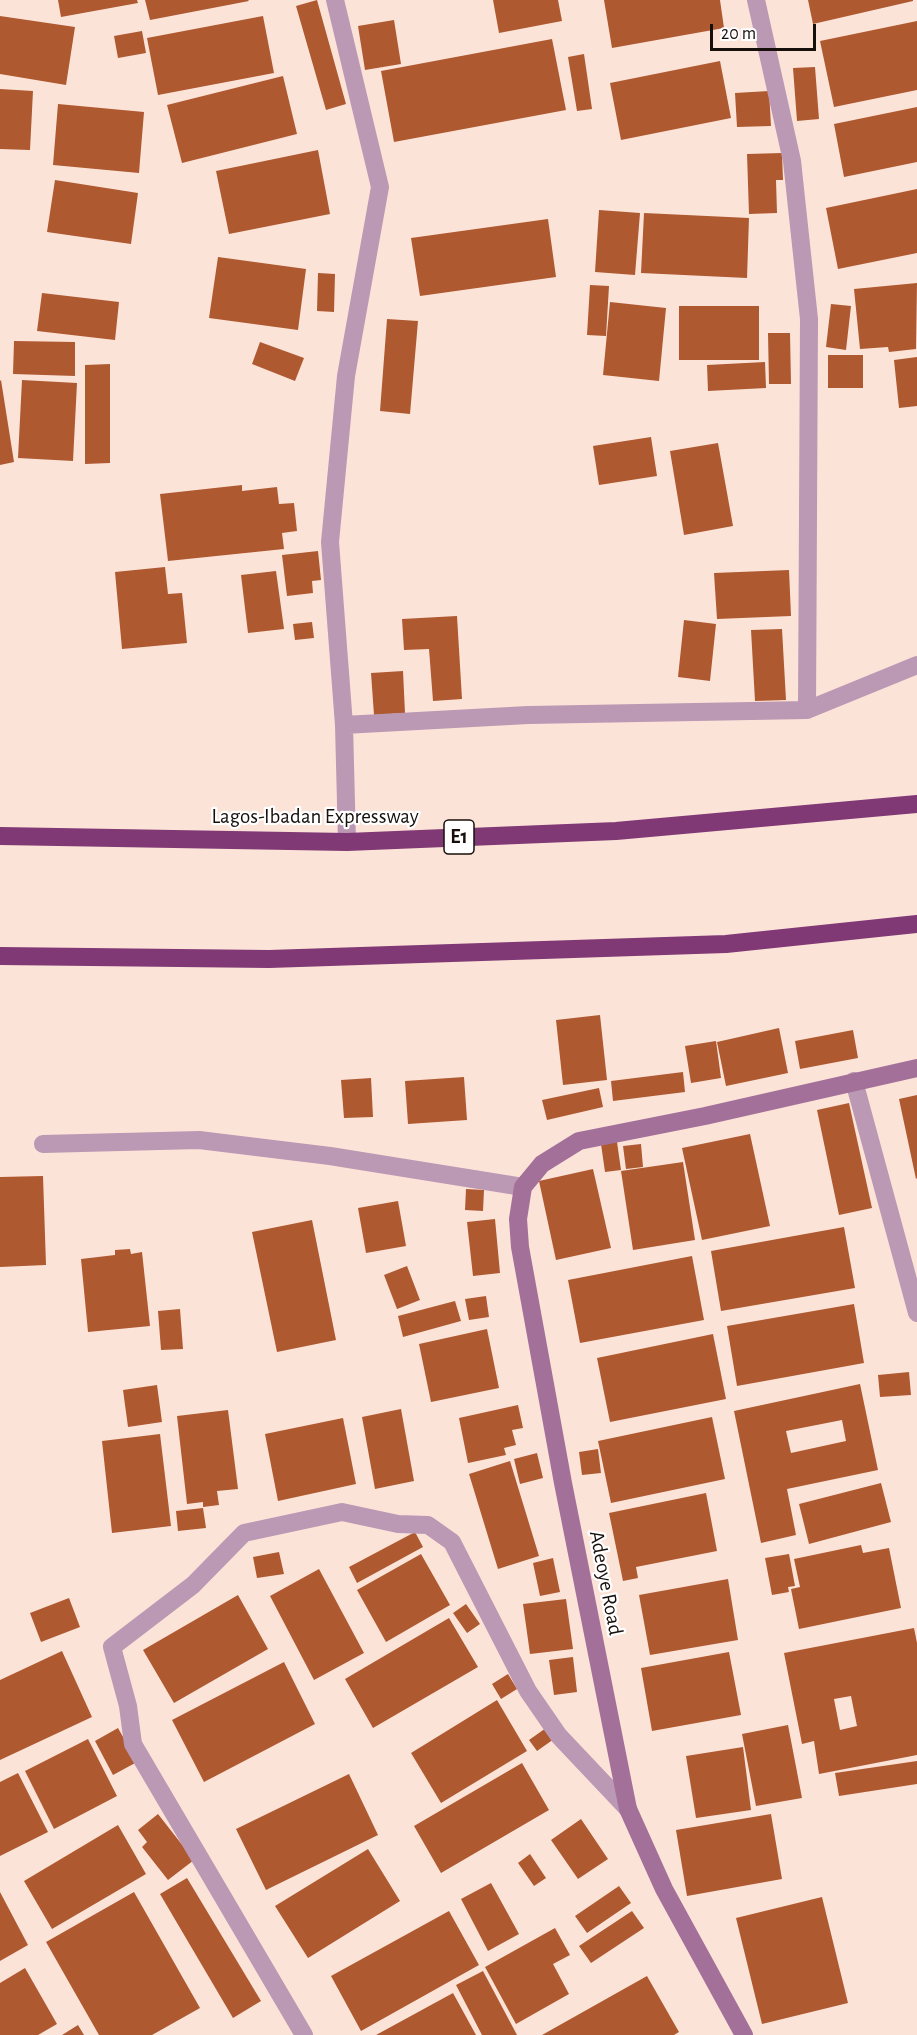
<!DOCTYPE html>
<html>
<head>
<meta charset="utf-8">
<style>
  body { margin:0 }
  #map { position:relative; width:917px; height:2035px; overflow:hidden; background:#fce3d8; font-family:"Alegreya Sans",sans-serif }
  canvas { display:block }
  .scale { position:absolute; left:710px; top:24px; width:106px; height:27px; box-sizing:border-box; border:3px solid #170f0b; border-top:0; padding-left:8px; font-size:18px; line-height:21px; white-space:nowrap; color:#170f0b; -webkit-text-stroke:4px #fff; paint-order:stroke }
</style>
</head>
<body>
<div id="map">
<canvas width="917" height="2035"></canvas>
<div class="scale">20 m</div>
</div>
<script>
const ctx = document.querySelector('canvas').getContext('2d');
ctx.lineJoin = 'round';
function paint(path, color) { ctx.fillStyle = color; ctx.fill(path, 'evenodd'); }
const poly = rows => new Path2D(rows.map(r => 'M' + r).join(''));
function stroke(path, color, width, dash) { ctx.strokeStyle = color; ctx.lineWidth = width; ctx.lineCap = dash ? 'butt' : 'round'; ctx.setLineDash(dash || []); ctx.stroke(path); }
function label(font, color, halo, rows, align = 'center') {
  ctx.font = font + ' "Alegreya Sans",sans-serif'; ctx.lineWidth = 4.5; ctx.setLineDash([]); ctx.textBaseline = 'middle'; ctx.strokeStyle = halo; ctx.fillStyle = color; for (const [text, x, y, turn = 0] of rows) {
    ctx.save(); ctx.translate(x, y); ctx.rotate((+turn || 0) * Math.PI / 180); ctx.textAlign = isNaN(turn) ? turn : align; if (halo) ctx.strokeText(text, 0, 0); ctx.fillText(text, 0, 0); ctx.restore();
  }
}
paint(poly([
  [58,0,137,0,138,3,61,17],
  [145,0,248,0,249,1,150,20],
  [317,0,346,104,326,110,296,6],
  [493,0,558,0,562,21,499,33],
  [604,0,720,0,724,28,612,48],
  [808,0,913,0,913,1,813,24],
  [0,16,75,27,66,85,0,74],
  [263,16,274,73,158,95,147,38],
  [394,20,401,64,365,70,358,26],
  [917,21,917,90,834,107,820,41],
  [142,31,146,53,118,58,114,36],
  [552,39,566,110,394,142,381,71],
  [584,54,592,109,577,111,568,57],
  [720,61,731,118,621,140,610,83],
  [815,67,819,119,797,121,793,68],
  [283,76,297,134,182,163,167,105],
  [0,89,33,91,30,150,0,149],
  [769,91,771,126,737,127,735,93],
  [58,104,144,112,139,173,53,165],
  [917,107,917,162,844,177,834,124],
  [318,150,330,214,229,234,216,171],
  [782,153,783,180,776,180,777,213,749,214,747,154],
  [55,180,138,193,131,244,47,232],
  [917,189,917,253,838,269,826,208],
  [599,210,640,213,635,275,595,272],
  [644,213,749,218,747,278,641,273],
  [548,219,556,277,420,296,411,238],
  [218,257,306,269,298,330,209,318],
  [318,273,335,274,334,312,317,311],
  [917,283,916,349,889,352,888,347,860,349,854,289],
  [590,285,609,286,606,336,587,335],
  [42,293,119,302,115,340,37,331],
  [610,302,666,308,659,381,603,375],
  [831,304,851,306,846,350,826,347],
  [679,306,759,306,759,360,679,360],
  [387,319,418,321,410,414,380,411],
  [768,333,790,333,791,384,769,384],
  [14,341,75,342,75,376,13,374],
  [260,342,304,358,295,381,252,364],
  [828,355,863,355,863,388,828,388],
  [917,357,917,406,899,408,894,360],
  [765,362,766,388,708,391,707,365],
  [110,364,110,463,85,464,85,365],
  [1,380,14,462,0,465,0,381],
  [22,380,77,383,73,461,18,458],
  [651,437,657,476,599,485,593,446],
  [718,443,733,526,684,535,670,451],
  [242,485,242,491,277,487,279,504,294,503,297,531,282,533,284,549,168,561,160,494],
  [318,551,321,580,312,581,313,593,287,596,282,555],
  [165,567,168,594,182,593,187,643,122,649,115,572],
  [789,570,791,616,717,619,714,573],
  [276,571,284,629,248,633,241,575],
  [457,616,462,699,433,701,429,649,404,650,402,619],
  [684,620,716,624,710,681,678,677],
  [312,622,314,638,295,640,293,624],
  [782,629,786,700,755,701,751,630],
  [403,671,405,713,374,715,371,673],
  [600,1015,607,1080,563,1085,556,1020],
  [779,1028,788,1073,726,1086,717,1042],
  [853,1030,858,1058,800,1069,795,1041],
  [716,1041,721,1078,691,1083,685,1046],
  [683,1072,685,1092,613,1101,611,1081],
  [464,1077,467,1120,408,1124,405,1081],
  [371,1078,373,1117,344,1118,341,1080],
  [599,1088,603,1107,547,1120,542,1100],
  [917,1095,917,1178,916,1179,899,1099],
  [849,1103,872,1208,839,1215,817,1110],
  [750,1134,770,1226,702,1240,682,1148],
  [617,1142,621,1170,605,1172,601,1144],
  [641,1144,643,1167,626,1169,623,1146],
  [683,1162,695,1240,633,1250,621,1171],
  [593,1169,611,1248,556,1260,539,1181],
  [43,1176,46,1265,0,1267,0,1177],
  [466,1189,484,1190,483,1211,465,1210],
  [398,1201,406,1246,366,1253,358,1208],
  [495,1219,500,1273,473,1276,467,1222],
  [312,1220,336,1340,277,1352,252,1232],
  [844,1227,855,1288,721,1311,711,1251],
  [130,1249,131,1254,142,1252,150,1326,88,1332,81,1259,115,1255,115,1250],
  [692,1256,704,1320,580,1343,568,1280],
  [407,1266,420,1300,397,1309,384,1275],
  [486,1296,489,1317,469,1320,465,1299],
  [455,1301,461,1321,403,1337,398,1316],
  [854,1304,864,1363,737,1386,727,1326],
  [180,1309,183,1349,161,1350,158,1311],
  [487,1329,499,1388,431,1402,419,1344],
  [713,1334,726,1399,610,1422,597,1358],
  [909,1372,911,1395,880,1397,878,1375],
  [860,1384,878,1470,787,1489,796,1535,761,1543,734,1411],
  [842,1420,846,1441,791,1453,786,1431],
  [157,1385,162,1422,128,1427,123,1390],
  [518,1405,523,1428,512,1430,516,1445,504,1448,506,1455,468,1463,459,1418],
  [401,1409,414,1481,375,1489,362,1417],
  [228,1410,238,1489,217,1491,219,1505,203,1507,203,1502,187,1504,177,1416],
  [712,1417,725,1479,611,1503,598,1441],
  [343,1418,356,1484,278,1501,265,1434],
  [160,1434,171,1526,112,1533,102,1441],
  [598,1449,601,1473,582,1475,579,1452],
  [537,1453,543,1478,520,1484,514,1459],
  [510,1461,539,1556,498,1569,469,1474],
  [881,1483,891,1522,809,1544,799,1504],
  [706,1493,717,1551,636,1567,638,1578,623,1581,609,1513],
  [203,1508,206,1528,178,1531,176,1511],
  [415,1532,423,1547,357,1583,349,1567],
  [861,1545,863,1553,889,1548,901,1608,799,1629,791,1589,800,1587,794,1559],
  [279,1552,284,1574,257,1578,253,1557],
  [421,1554,450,1605,386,1642,357,1590],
  [789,1554,795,1586,788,1587,789,1592,772,1595,765,1558],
  [553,1558,560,1592,540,1596,533,1563],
  [319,1569,364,1653,314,1680,270,1596],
  [728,1579,738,1640,650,1655,639,1595],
  [238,1595,268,1649,174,1703,143,1650],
  [69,1598,80,1627,41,1642,30,1613],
  [566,1599,573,1649,530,1654,523,1604],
  [466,1604,480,1624,467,1633,453,1613],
  [449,1618,478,1667,373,1728,345,1679],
  [914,1628,917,1643,917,1755,819,1774,814,1741,802,1744,784,1653],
  [851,1696,857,1726,840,1730,834,1699],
  [62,1651,92,1717,0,1760,0,1680],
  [729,1652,741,1715,652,1731,641,1668],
  [573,1657,577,1692,554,1695,549,1660],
  [284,1662,315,1724,204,1782,172,1720],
  [508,1674,517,1689,501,1699,492,1684],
  [497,1700,527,1751,441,1803,411,1753],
  [788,1725,802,1798,756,1806,742,1734],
  [118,1728,137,1762,113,1775,95,1741],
  [546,1728,554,1739,537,1751,529,1740],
  [88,1739,117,1796,54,1829,25,1771],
  [743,1747,751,1810,696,1818,686,1756],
  [917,1761,917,1784,839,1796,835,1773],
  [522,1763,549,1810,441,1873,414,1826],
  [18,1773,48,1832,0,1856,0,1782],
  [349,1774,378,1835,266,1890,236,1829],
  [158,1814,194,1860,168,1880,142,1847,147,1842,138,1830],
  [771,1814,782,1879,687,1896,676,1830],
  [581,1819,608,1859,578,1879,551,1840],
  [118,1825,146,1874,52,1929,24,1881],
  [368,1849,400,1901,308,1958,275,1906],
  [530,1854,546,1878,534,1886,518,1863],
  [187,1878,261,2001,233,2018,160,1894],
  [491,1883,519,1934,488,1951,461,1899],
  [619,1886,631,1903,587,1933,575,1916],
  [0,1892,28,1945,0,1961],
  [134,1892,200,2008,152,2035,99,2035,46,1942],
  [822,1897,848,2003,762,2024,736,1918],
  [449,1911,479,1965,361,2031,331,1976],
  [632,1911,644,1928,591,1963,579,1946],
  [555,1928,570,1955,553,1964,569,1994,516,2024,485,1967],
  [25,1968,57,2024,38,2035,0,2035,0,1983],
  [483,1971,517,2035,482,2035,456,1985],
  [647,1976,679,2032,674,2035,542,2035],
  [453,1993,476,2035,376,2035],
  [78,2025,84,2035,62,2035]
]), '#af5930');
stroke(poly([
  [335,0,380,187,346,376,330,542,344,725,347,842],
  [756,0,792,161,809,319,807,710],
  [344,725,528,715,807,710,917,665],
  [854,1081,917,1313],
  [43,1144,199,1140,330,1156,523,1187],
  [304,2035,133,1744,128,1706,112,1647,193,1585,244,1533,342,1512,398,1524,428,1525,452,1542,528,1691,559,1736,628,1809]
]), '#bb98b3', 18);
stroke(poly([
  [744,2035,664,1889,628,1809,563,1483,520,1247,518,1219,523,1187,542,1164,579,1141,705,1116,917,1068]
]), '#a37099', 18);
stroke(poly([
  [0,836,347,842,616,831,917,804],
  [0,956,269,959,726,944,917,924]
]), '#803975', 18);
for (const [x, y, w] of [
  [459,837,30]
]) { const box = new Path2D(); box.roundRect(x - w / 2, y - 17, w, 34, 4.5); ctx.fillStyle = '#fff'; ctx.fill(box); stroke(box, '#170f0b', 1.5); }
label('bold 20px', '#170f0b', null, [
  ["E1",459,837]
]);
label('21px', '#170f0b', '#fff', [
  ["Lagos-Ibadan Expressway",315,817],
  ["Adeoye Road",606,1583,79]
]);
</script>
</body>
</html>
